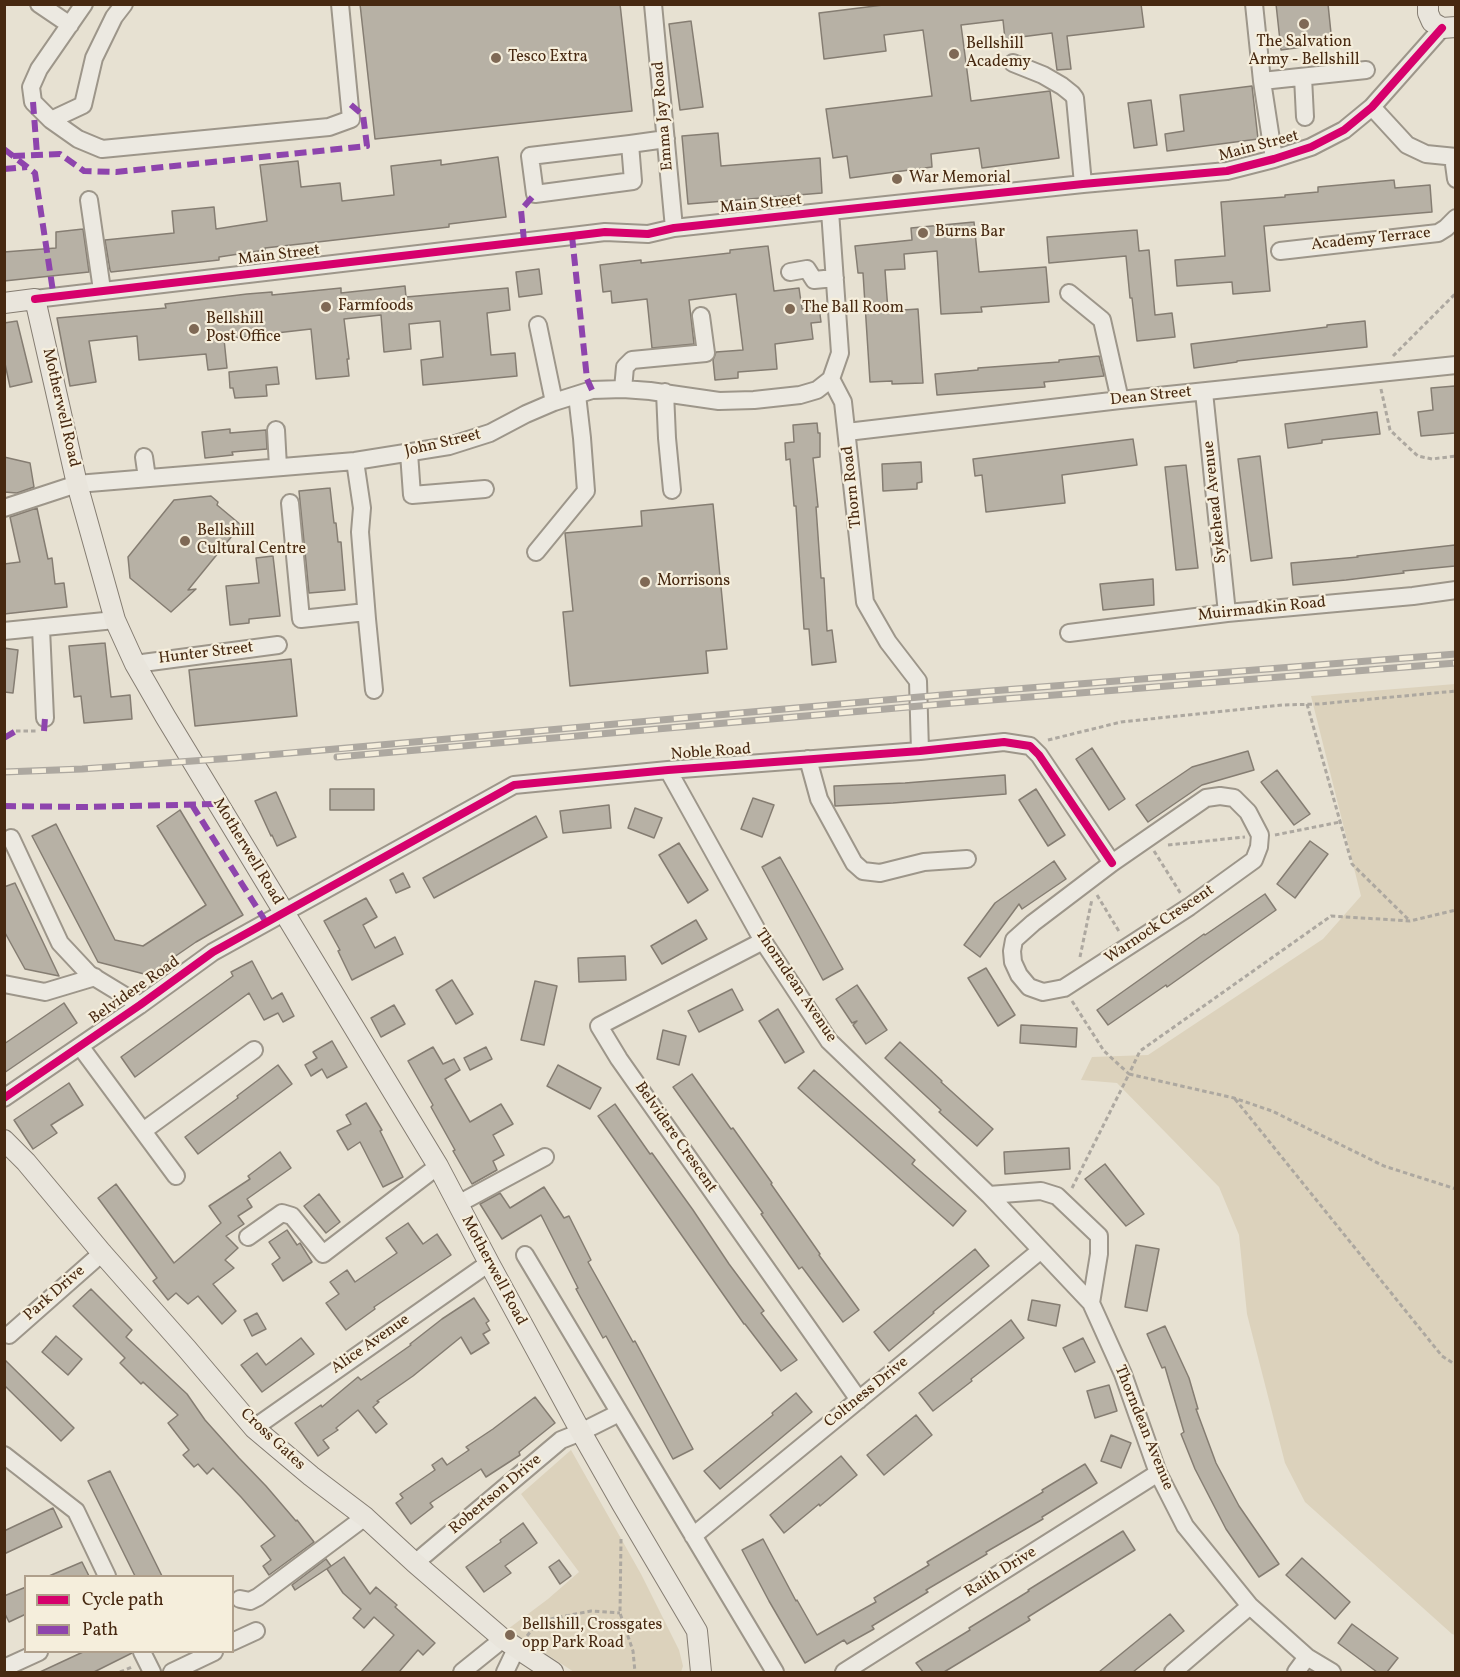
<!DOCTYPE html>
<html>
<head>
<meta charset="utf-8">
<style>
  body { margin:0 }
  #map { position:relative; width:1460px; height:1677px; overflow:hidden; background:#e7e1d2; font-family:Vollkorn,serif }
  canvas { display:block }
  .frame { position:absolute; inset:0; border:6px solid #472911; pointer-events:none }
  .legend { position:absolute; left:24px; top:1575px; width:210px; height:78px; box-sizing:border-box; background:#f5eedc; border:2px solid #af9f8b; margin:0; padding:8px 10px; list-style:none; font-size:18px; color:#472911 }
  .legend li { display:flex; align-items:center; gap:12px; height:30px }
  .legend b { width:30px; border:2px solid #af9f8b }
</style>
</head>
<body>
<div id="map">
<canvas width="1460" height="1677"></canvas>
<div class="frame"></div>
<ul class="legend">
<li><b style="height:8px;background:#d6006c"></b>Cycle path</li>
<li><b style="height:8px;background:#8e44ad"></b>Path</li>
</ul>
</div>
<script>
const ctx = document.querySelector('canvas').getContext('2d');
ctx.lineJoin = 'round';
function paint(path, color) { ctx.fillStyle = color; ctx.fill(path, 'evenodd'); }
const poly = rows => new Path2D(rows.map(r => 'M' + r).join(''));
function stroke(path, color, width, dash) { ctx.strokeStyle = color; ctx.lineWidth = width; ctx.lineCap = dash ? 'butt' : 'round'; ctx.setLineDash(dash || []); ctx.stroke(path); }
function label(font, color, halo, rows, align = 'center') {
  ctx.font = font + ' Vollkorn,serif'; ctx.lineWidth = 4.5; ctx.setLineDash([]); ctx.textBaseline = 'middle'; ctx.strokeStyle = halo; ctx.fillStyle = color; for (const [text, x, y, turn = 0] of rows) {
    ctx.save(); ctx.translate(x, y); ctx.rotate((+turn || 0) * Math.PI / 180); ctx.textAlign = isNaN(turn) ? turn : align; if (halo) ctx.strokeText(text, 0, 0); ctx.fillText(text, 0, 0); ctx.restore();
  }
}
paint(poly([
  [1455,684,1456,684,1455,1635,1452,1634,1305,1502,1285,1463,1247,1314,1239,1235,1219,1187,1117,1083,1081,1080,1092,1057,1148,1055,1323,939,1361,896,1311,696],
  [571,1450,641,1574,679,1650,683,1666,681,1672,574,1672,508,1629,548,1599,579,1572,521,1494]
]), '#dcd2bc');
const building = poly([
  [360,4,620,4,632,111,375,139,360,4],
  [891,4,1141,4,1144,27,1067,36,1071,69,1057,70,1052,33,1005,39,1003,20,961,25,971,101,1050,91,1059,158,982,168,979,148,931,154,932,167,850,178,847,156,833,158,826,109,932,96,923,30,884,35,886,51,824,59,819,13,891,4],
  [1276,4,1328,4,1332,43,1281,50,1276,4],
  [691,21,703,107,680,110,669,24,691,21],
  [1252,86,1258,139,1167,151,1165,134,1184,131,1180,95,1252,86],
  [1151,100,1157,145,1134,148,1128,103,1151,100],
  [718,133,721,166,820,158,822,193,688,204,682,136,718,133],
  [498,157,506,217,449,224,449,227,265,248,265,250,219,257,219,260,111,272,110,270,105,240,174,233,172,211,214,207,216,229,267,221,260,165,298,161,301,187,340,183,342,201,394,195,391,166,441,160,441,165,498,157],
  [1394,180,1395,188,1430,185,1432,212,1264,226,1270,291,1233,294,1232,282,1177,286,1175,260,1225,256,1221,202,1285,197,1285,195,1318,192,1318,187,1394,180],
  [974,222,979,272,1046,267,1049,302,981,307,982,312,941,314,937,251,904,254,905,269,885,270,888,311,918,309,923,383,892,384,892,381,870,382,863,273,858,273,855,246,912,240,911,228,974,222],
  [83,229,89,272,4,281,4,252,56,248,56,232,83,229],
  [1137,230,1139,251,1149,250,1155,315,1172,313,1175,337,1137,341,1132,298,1130,298,1126,256,1049,263,1047,237,1137,230],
  [768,246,774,291,799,288,802,309,819,307,821,322,811,323,813,339,775,344,777,369,738,372,738,378,715,380,713,360,716,352,743,350,736,294,689,300,694,344,652,348,647,299,612,303,611,291,603,292,600,265,641,260,641,263,730,253,730,250,768,246],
  [539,269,542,294,519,297,516,272,539,269],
  [405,286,406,297,508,288,510,310,487,313,491,355,515,353,517,376,423,385,421,360,443,357,440,321,409,324,411,349,384,352,381,315,344,319,349,359,347,359,349,376,316,379,311,329,224,339,227,368,208,370,206,354,139,360,137,336,89,341,96,382,70,386,57,318,166,308,165,304,247,294,272,292,272,295,341,288,341,293,405,286],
  [17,321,32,382,10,387,4,359,4,323,17,321],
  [1365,321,1367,347,1237,361,1237,362,1194,368,1191,344,1327,327,1327,325,1365,321],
  [1099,356,1104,376,1044,382,1045,387,937,395,935,374,978,370,978,368,1059,362,1059,360,1099,356],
  [277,367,279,384,266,385,267,396,235,398,233,388,230,388,229,372,277,367],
  [1455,386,1455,433,1421,436,1418,412,1433,410,1431,388,1455,386],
  [1377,412,1380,434,1322,440,1322,443,1288,448,1285,424,1377,412],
  [817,423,818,433,820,433,820,457,813,458,818,507,816,507,821,578,824,578,827,631,832,630,836,662,812,665,809,629,804,629,796,506,794,506,790,459,786,460,785,443,794,442,793,425,817,423],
  [230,429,230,433,266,430,267,449,232,452,233,455,205,458,202,432,230,429],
  [1133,439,1137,465,1062,475,1065,503,986,512,982,475,975,476,973,459,1133,439],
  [1260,456,1272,558,1251,561,1238,459,1260,456],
  [4,457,30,463,34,487,17,493,4,492,4,457],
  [921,462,922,482,917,483,917,489,883,491,882,464,921,462],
  [1186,465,1198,568,1176,570,1165,467,1186,465],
  [330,488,334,523,336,523,338,542,341,542,345,590,309,593,299,491,330,488],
  [211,496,218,502,217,505,241,525,188,590,196,589,171,612,130,578,128,557,174,500,211,496],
  [713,504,727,649,706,651,708,673,570,686,563,612,573,611,565,533,642,526,641,511,713,504],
  [37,508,48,559,52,558,55,584,64,583,67,607,4,614,4,564,20,562,10,517,37,508],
  [1455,545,1455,566,1403,571,1404,573,1346,580,1293,585,1291,563,1358,557,1357,556,1455,545],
  [273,556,280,616,249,619,249,623,230,625,226,586,259,583,256,558,273,556],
  [1153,579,1154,605,1103,610,1100,584,1153,579],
  [105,643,111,697,130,695,132,719,84,723,81,696,74,697,69,646,105,643],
  [4,648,18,650,13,693,4,692,4,648],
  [291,659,297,716,195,726,189,670,291,659],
  [1092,748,1125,799,1109,810,1076,759,1092,748],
  [1248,751,1254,770,1202,785,1148,822,1136,805,1192,767,1248,751],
  [1277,770,1310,814,1294,825,1261,782,1277,770],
  [1005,775,1006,794,893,803,835,806,834,786,905,783,1005,775],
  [330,789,374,789,374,810,330,810,330,789],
  [1036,789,1065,835,1048,846,1019,800,1036,789],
  [276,792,296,837,277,846,272,835,271,836,255,801,276,792],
  [753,798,774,805,762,837,741,829,753,798],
  [609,805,611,828,563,833,560,811,609,805],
  [635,808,662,818,654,838,628,828,635,808],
  [180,810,243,915,196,942,148,975,98,962,32,836,56,824,115,940,143,946,206,905,157,826,180,810],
  [536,816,547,837,434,898,423,878,536,816],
  [1310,841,1328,854,1295,898,1277,884,1310,841],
  [679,843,708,890,688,903,659,855,679,843],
  [780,857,843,969,823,980,762,867,780,857],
  [1054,861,1066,879,1022,909,1019,904,980,957,964,945,995,903,1054,861],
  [403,873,410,887,396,893,390,880,403,873],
  [15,883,59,976,25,969,4,931,4,887,15,883],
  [1265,894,1276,910,1167,987,1166,985,1108,1025,1097,1010,1204,934,1205,935,1265,894],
  [366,898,377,917,363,925,375,948,395,937,403,954,352,980,338,951,340,950,324,921,366,898],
  [696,920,707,939,662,964,651,946,696,920],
  [625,956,626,980,579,982,578,958,625,956],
  [252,961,272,999,282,993,294,1016,283,1022,278,1013,264,1020,249,993,135,1077,121,1057,233,976,231,972,252,961],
  [986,968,1015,1015,998,1026,968,978,986,968],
  [452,980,473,1014,456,1024,436,990,452,980],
  [535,981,557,986,544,1045,521,1040,535,981],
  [857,985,887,1030,866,1044,853,1025,857,1021,852,1023,836,999,857,985],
  [732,989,743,1010,699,1032,688,1011,732,989],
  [64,1003,77,1023,4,1073,4,1044,64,1003],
  [394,1005,405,1024,381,1037,371,1018,394,1005],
  [778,1009,804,1052,785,1063,759,1021,778,1009],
  [1021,1025,1077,1028,1076,1047,1020,1043,1021,1025],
  [663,1030,686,1036,679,1065,657,1059,663,1030],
  [332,1041,347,1067,327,1078,322,1069,311,1076,305,1065,317,1058,313,1052,332,1041],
  [900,1042,942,1081,941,1082,993,1129,977,1146,939,1112,941,1110,885,1058,900,1042],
  [433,1047,443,1064,454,1059,460,1070,445,1079,470,1122,501,1104,513,1124,493,1135,504,1155,493,1161,497,1170,472,1184,453,1151,455,1150,431,1107,433,1105,408,1061,433,1047],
  [486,1047,492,1059,470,1070,464,1058,486,1047],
  [278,1065,292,1084,198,1154,185,1137,238,1098,237,1096,278,1065],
  [558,1065,601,1088,590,1109,547,1086,558,1065],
  [814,1070,915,1160,912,1164,966,1211,953,1226,798,1088,814,1070],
  [692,1074,731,1129,733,1128,772,1183,771,1184,820,1254,819,1255,859,1310,843,1322,802,1267,799,1269,761,1214,763,1213,673,1087,692,1074],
  [69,1083,83,1105,51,1125,57,1133,33,1149,14,1120,69,1083],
  [366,1103,382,1130,380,1131,403,1177,383,1187,360,1142,348,1150,337,1131,351,1124,346,1115,366,1103],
  [615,1104,650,1154,652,1153,693,1210,729,1264,764,1311,761,1313,797,1360,781,1371,745,1324,744,1324,598,1116,615,1104],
  [1069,1148,1070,1169,1005,1174,1004,1152,1069,1148],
  [280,1152,291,1168,247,1199,252,1207,238,1216,244,1224,226,1236,238,1248,225,1260,234,1268,213,1284,236,1311,222,1324,198,1296,188,1304,176,1293,168,1300,153,1281,157,1278,98,1198,116,1184,174,1263,221,1223,209,1206,250,1179,248,1176,280,1152],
  [1105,1164,1144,1214,1126,1226,1085,1179,1105,1164],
  [544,1187,564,1218,569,1216,591,1260,588,1262,633,1342,635,1341,693,1449,673,1459,606,1336,603,1338,576,1289,578,1288,541,1215,502,1239,480,1204,500,1193,510,1208,544,1187],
  [319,1194,340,1222,326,1233,304,1206,319,1194],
  [408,1223,423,1244,437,1234,451,1255,374,1307,375,1309,346,1330,326,1303,339,1294,330,1282,347,1270,355,1282,397,1253,386,1238,408,1223],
  [287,1230,297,1245,300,1243,312,1262,283,1281,272,1264,280,1258,269,1242,287,1230],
  [1136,1245,1159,1249,1147,1311,1125,1307,1136,1245],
  [975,1249,989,1266,933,1312,934,1313,889,1351,874,1332,975,1249],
  [91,1289,132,1330,126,1337,187,1394,205,1420,239,1458,266,1486,296,1521,297,1520,314,1542,269,1575,263,1566,271,1560,261,1546,275,1536,241,1497,213,1468,207,1474,198,1464,194,1467,183,1455,189,1450,168,1423,178,1415,143,1382,141,1384,120,1363,125,1358,73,1306,91,1289],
  [474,1298,489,1321,486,1323,490,1330,483,1334,489,1343,471,1354,461,1337,413,1376,377,1401,379,1402,373,1407,387,1424,376,1433,358,1410,336,1428,338,1430,323,1440,329,1448,318,1456,295,1423,321,1405,322,1407,358,1377,361,1380,411,1345,410,1344,442,1319,474,1298],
  [1032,1300,1060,1305,1056,1326,1028,1320,1032,1300],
  [257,1313,266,1329,252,1336,244,1320,257,1313],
  [1011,1320,1024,1338,971,1379,972,1381,933,1411,919,1393,1011,1320],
  [1165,1326,1189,1378,1198,1409,1196,1409,1216,1463,1239,1506,1279,1564,1259,1577,1226,1529,1195,1469,1181,1434,1184,1432,1165,1367,1162,1368,1147,1334,1165,1326],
  [56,1336,82,1359,68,1375,42,1352,56,1336],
  [301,1338,314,1354,262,1392,241,1365,257,1353,266,1365,301,1338],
  [1083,1338,1095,1362,1075,1372,1063,1348,1083,1338],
  [4,1359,74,1428,61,1441,4,1385,4,1359],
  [1109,1385,1117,1411,1095,1418,1087,1391,1109,1385],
  [796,1393,812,1412,720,1489,704,1471,773,1415,772,1413,796,1393],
  [535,1397,555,1423,519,1452,520,1455,486,1477,481,1469,430,1503,433,1507,411,1524,396,1503,403,1498,400,1494,435,1470,432,1465,442,1458,447,1465,469,1450,466,1447,493,1429,535,1397],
  [916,1415,932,1435,884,1475,867,1455,916,1415],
  [1111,1435,1131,1443,1121,1468,1101,1461,1111,1435],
  [841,1456,857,1475,820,1506,819,1504,784,1533,770,1515,841,1456],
  [1085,1464,1097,1483,1042,1517,1043,1519,986,1552,987,1554,926,1590,928,1592,872,1626,874,1629,847,1644,844,1640,805,1663,769,1601,742,1550,763,1539,796,1601,797,1600,817,1635,876,1602,874,1598,929,1565,927,1562,1043,1492,1042,1490,1085,1464],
  [110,1471,162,1576,135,1576,88,1481,110,1471],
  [53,1508,62,1527,4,1554,4,1531,53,1508],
  [523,1523,537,1543,505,1566,511,1573,484,1592,466,1567,501,1542,500,1540,523,1523],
  [1123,1531,1135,1550,1028,1617,1030,1620,944,1672,923,1672,916,1663,970,1630,969,1628,1029,1591,1028,1590,1123,1531],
  [344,1557,370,1594,376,1587,397,1605,395,1607,435,1643,423,1655,418,1650,399,1672,361,1672,394,1635,374,1617,364,1628,353,1618,361,1609,343,1593,327,1569,344,1557],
  [1302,1558,1350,1602,1335,1619,1286,1575,1302,1558],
  [326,1559,331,1566,295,1590,292,1585,326,1559],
  [559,1560,571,1576,560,1584,549,1567,559,1560],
  [82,1562,89,1576,49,1576,82,1562],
  [26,1587,26,1614,9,1622,4,1612,4,1596,26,1587],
  [1170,1614,1184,1631,1133,1672,1099,1672,1170,1614],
  [1352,1624,1398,1658,1387,1672,1377,1672,1338,1643,1352,1624],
  [83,1652,132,1652,132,1653,94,1672,40,1672,83,1652]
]);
paint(building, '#b7b1a5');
stroke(building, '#857d72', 1.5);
const minor = poly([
  [39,4,70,25],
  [124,4,114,17,94,58,83,105,51,120,78,139,102,149,329,127,351,119,340,4],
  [653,4,674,228],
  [1254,4,1262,81,1274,159],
  [1013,63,1043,75,1062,86,1072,94,1075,98,1083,184],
  [1303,77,1305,117],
  [1262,81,1366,70],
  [1372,107,1407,145,1426,154,1456,157],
  [51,120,33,102,31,87,39,69,84,4],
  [630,144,633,181,535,194,530,156,630,144,666,139],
  [1453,157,1456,179],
  [89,200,102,290],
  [830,211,840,353,831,379,843,402,865,602,888,642,918,681,920,751],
  [1280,251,1438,233,1446,228,1456,218],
  [790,272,807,269,814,280,835,278],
  [1069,293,1102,320,1120,400],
  [35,299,572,236,605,232,648,234,674,228,830,211,1083,184,1227,171,1274,159,1311,147,1344,130,1372,107,1442,28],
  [538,325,554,402],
  [623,389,625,367,632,360,706,353,701,316],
  [665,392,667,438,672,490],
  [1204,392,1227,613],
  [276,430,278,467],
  [847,432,1120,400,1456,365],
  [409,453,412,495,485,489],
  [144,457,147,478],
  [355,461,362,508,360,532,367,619,374,690],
  [290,503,301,619,366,612],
  [4,508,77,484,355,461,449,446,490,433,526,414,554,402,592,390,623,389,650,391,719,401,754,400,800,395,817,390,831,379],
  [536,552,586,491,582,438,577,395],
  [41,628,45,718],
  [4,631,115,620],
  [1069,633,1227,613,1413,596,1456,590],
  [135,664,278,645],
  [808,759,819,799,854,863,863,871,880,873,924,862,967,859],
  [668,770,763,941,829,1041,989,1195,1091,1303,1123,1374,1158,1473,1185,1526,1250,1606,1307,1657,1332,1672],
  [1220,796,1234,798,1248,812,1260,835,1259,847,1254,860,1189,907,1064,988,1043,992,1029,987,1019,975,1013,962,1012,951,1014,940,1033,923,1112,863,1206,798,1220,796],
  [11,838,60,943,89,974,140,1005],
  [763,941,599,1026,619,1059,859,1400],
  [4,984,45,992,95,977],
  [80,1046,176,1176],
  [4,1098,140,1005,213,952,514,785,668,770,920,751,1004,742,1030,746,1039,755,1112,863],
  [143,1131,254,1050],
  [989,1195,1041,1191,1057,1196,1099,1236,1099,1254,1091,1303],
  [458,1204,545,1157],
  [248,1237,282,1213,292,1216,323,1254,438,1166],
  [525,1255,775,1672],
  [9,1335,102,1253],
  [254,1428,489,1263],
  [4,1455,76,1511,107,1576],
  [693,1536,1041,1250],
  [415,1563,561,1440,581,1432,619,1413],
  [240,1599,250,1601,258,1597,365,1517],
  [232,1642,256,1631],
  [142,1652,152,1672],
  [4,1668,39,1652],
  [172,1672,214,1652],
  [462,1672,503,1639],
  [505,1672,516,1649],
  [844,1672,1158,1473],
  [1173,1672,1250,1606],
  [1296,1672,1307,1657]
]);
const major = poly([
  [1428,4,1428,13,1432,22,1442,28,1456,27],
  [4,303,35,299,77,484,115,620,135,664,165,716,438,1166,489,1263,581,1432,622,1504,697,1631,701,1672],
  [4,1140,26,1162,102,1253,187,1349,254,1428,311,1476,365,1517,415,1563,503,1639,553,1672]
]);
stroke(minor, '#9d968a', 20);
stroke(major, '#857d72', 22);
stroke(poly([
  [1393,356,1456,293],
  [1381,389,1390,430,1408,447,1418,456,1432,459,1456,456],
  [1307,704,1352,864,1410,921],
  [16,731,36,731],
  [4,740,4,753],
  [1048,740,1121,722,1282,705,1319,704,1456,691],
  [1275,835,1340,822],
  [1168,845,1245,837],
  [1154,851,1181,894],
  [1097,895,1120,933],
  [1080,957,1092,899],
  [1072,1001,1104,1051,1129,1074,1140,1051,1331,916,1410,921,1456,910],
  [1235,1099,1442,1356,1456,1365],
  [1072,1188,1129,1074,1234,1098,1272,1111,1384,1166,1456,1189],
  [621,1539,620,1613,633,1651,635,1672],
  [527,1636,535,1626,550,1619,591,1611,620,1613],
  [120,1672,132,1667]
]), '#ada8a0', 3, [4.5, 3]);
stroke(minor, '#ece9e1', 16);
stroke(major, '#e9e5dc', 20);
const rail = poly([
  [337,757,954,703,1456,663],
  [4,772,82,769,234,758,953,694,1456,654]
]);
stroke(rail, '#ada8a0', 7);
stroke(rail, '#f5eedc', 4.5, [14]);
stroke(poly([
  [33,102,37,154],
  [4,149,35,173,54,298],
  [13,156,60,154,84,171,116,172,367,146,363,115,350,104],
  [4,169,27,167],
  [572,236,587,379,592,390],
  [524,241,521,210,535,194],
  [44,731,45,718],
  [4,738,16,731],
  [192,805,266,922],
  [4,806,84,807,218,804]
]), '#8e44ad', 6, [12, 6]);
stroke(poly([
  [35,299,572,236,605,232,648,234,674,228,830,211,1083,184,1227,171,1274,159,1311,147,1344,130,1372,107,1442,28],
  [4,1098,140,1005,213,952,514,785,668,770,920,751,1004,742,1030,746,1039,755,1112,863]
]), '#d6006c', 8);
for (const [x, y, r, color] of [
  [1304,24,6,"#7f6955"],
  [954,54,6,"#7f6955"],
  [496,58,6,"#7f6955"],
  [897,179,6,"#7f6955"],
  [923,233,6,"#7f6955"],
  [326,307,6,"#7f6955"],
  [790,309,6,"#7f6955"],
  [194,329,6,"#7f6955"],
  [185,541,6,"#7f6955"],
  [645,582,6,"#7f6955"],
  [510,1635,6,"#7f6955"]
]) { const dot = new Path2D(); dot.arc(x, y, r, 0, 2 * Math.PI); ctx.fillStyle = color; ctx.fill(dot); stroke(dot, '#f5eedc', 2); }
label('16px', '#472911', '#f5eedc', [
  ["The Salvation",1304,43,"center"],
  ["Army - Bellshill",1304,61,"center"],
  ["Bellshill",966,45],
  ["Academy",966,63],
  ["Tesco Extra",508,58],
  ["War Memorial",909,179],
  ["Burns Bar",935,233],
  ["Farmfoods",338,307],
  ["The Ball Room",802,309],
  ["Bellshill",206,320],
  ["Post Office",206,338],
  ["Bellshill",197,532],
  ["Cultural Centre",197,550],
  ["Morrisons",657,582],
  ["Bellshill, Crossgates",522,1626],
  ["opp Park Road",522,1644]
], 'left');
label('16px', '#472911', '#f5eedc', [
  ["Emma Jay Road",664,116,-95],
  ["Main Street",1259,147,-15],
  ["Main Street",761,205,-6],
  ["Academy Terrace",1371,240,-6],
  ["Main Street",279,256,-7],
  ["Dean Street",1151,397,-6],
  ["Motherwell Road",60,408,77],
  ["John Street",443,444,-13],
  ["Thorn Road",853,487,-96],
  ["Sykehead Avenue",1216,502,-96],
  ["Muirmadkin Road",1262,610,-6],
  ["Hunter Street",206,654,-7],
  ["Noble Road",711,753,-4],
  ["Motherwell Road",247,852,59],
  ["Warnock Crescent",1160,925,-34],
  ["Thorndean Avenue",795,986,56],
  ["Belvidere Road",135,991,-35],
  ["Belvidere Crescent",675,1138,55],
  ["Motherwell Road",493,1271,62],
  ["Park Drive",55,1294,-41],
  ["Alice Avenue",371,1345,-35],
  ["Coltness Drive",867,1393,-39],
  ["Thorndean Avenue",1143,1428,68],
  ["Cross Gates",272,1440,43],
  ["Robertson Drive",496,1495,-40],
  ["Raith Drive",1001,1573,-32]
]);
</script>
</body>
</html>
